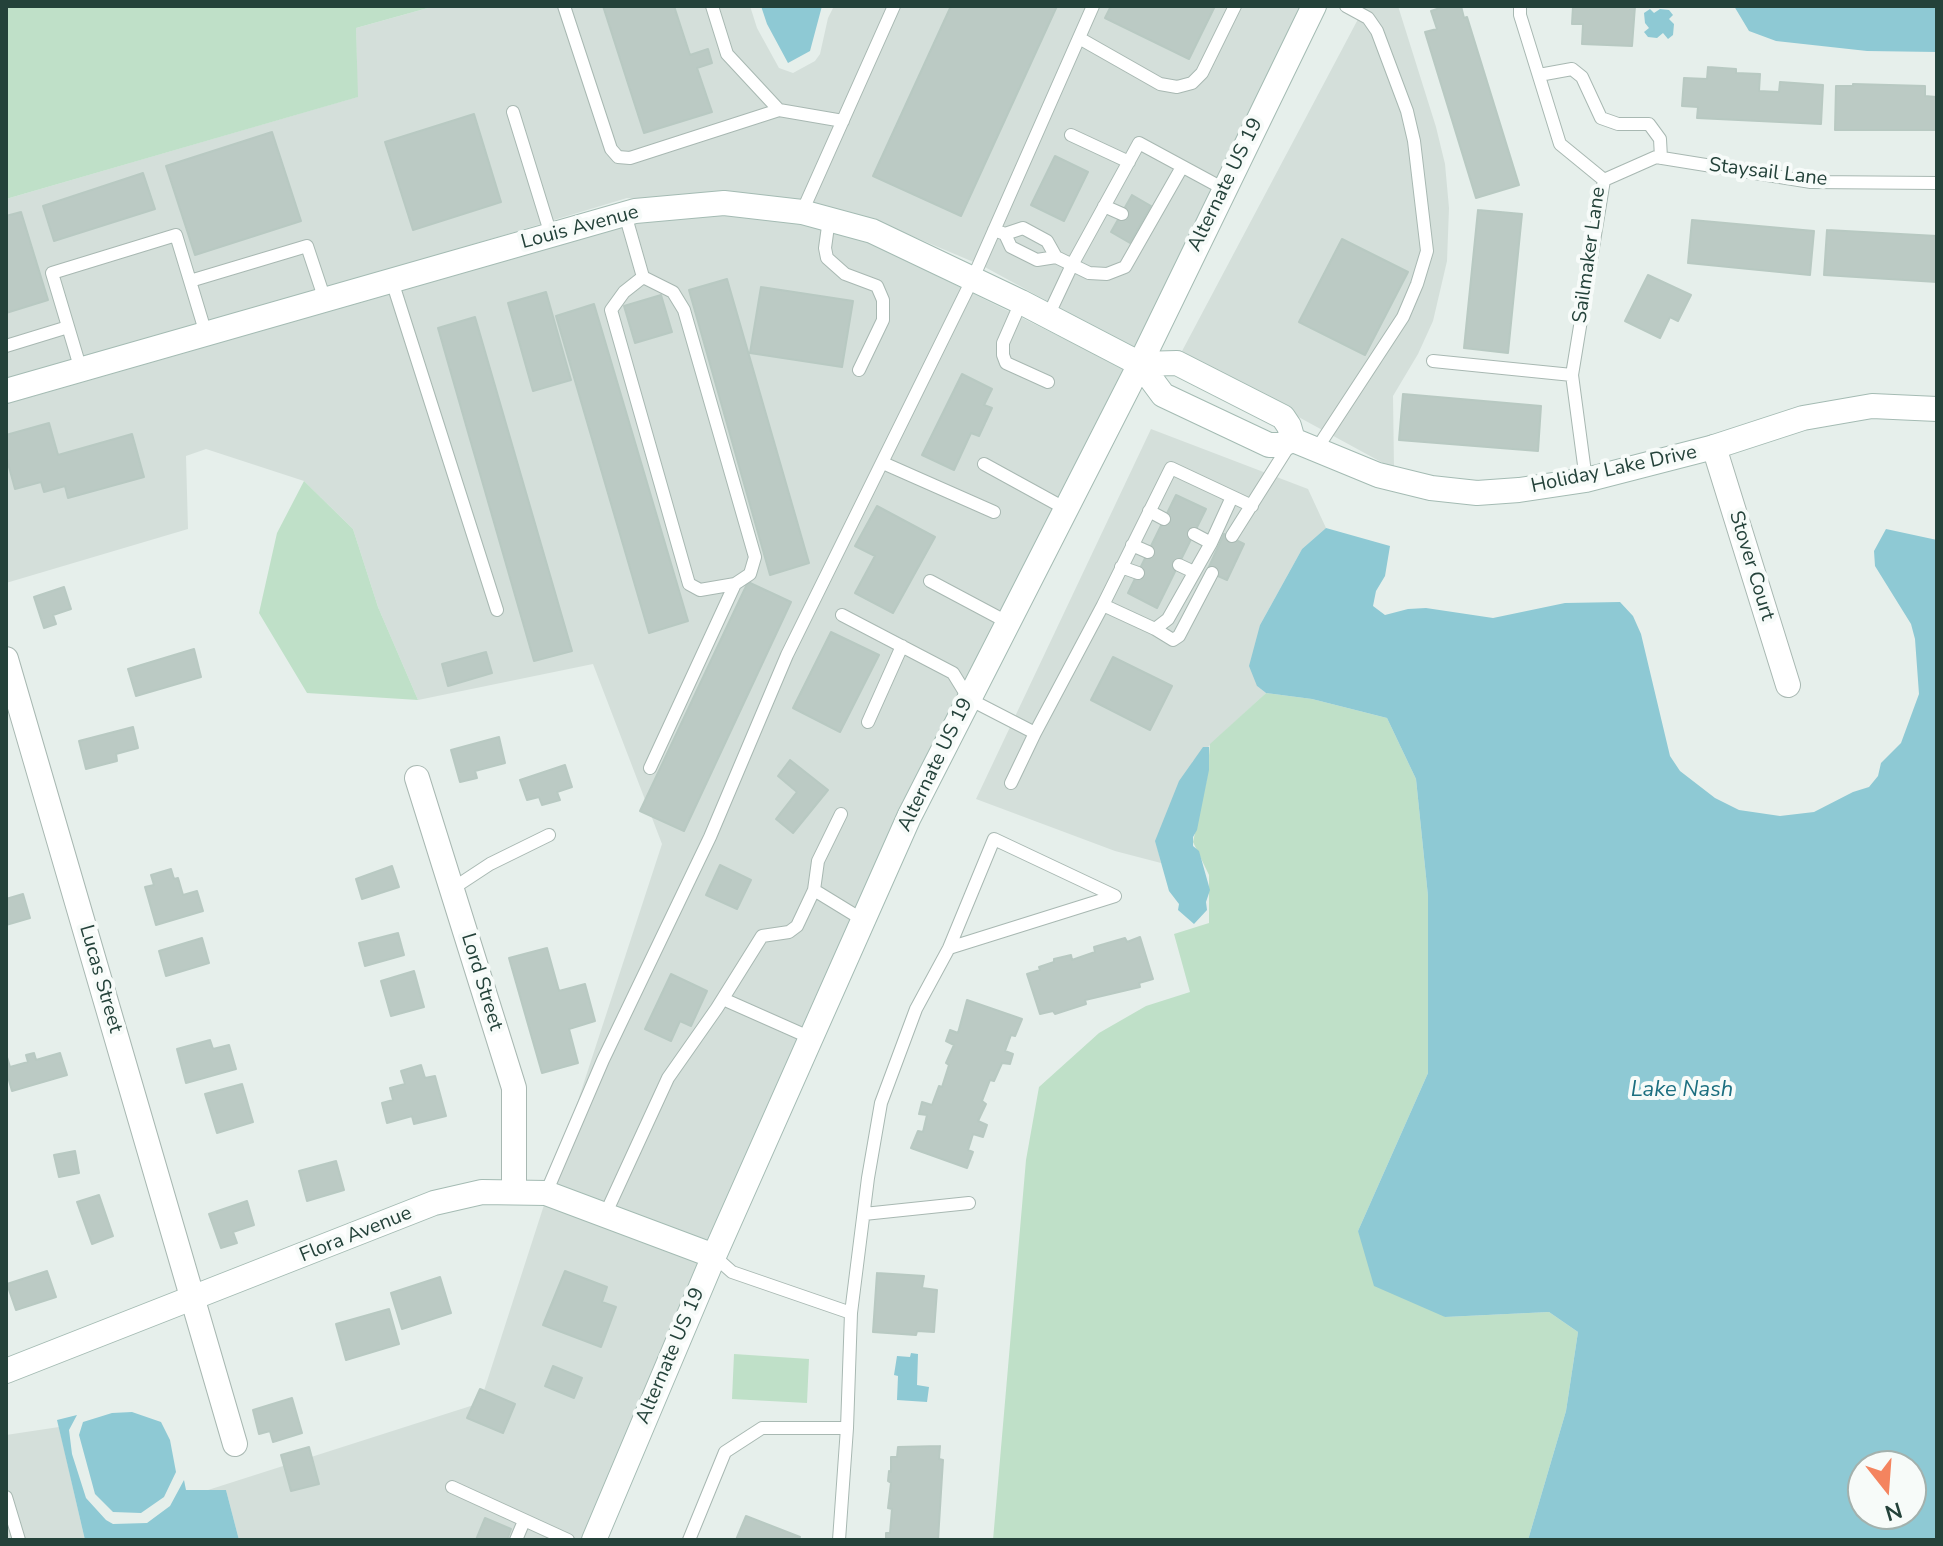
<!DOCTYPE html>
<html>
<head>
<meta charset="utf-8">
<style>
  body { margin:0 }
  #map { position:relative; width:1943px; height:1546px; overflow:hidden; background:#e6efeb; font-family:"Nunito Sans",sans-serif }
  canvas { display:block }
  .frame { position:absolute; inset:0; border:8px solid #24423a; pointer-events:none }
  .north { position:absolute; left:1847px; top:1450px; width:80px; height:80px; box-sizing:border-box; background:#f7fbf9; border:2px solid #a3b1ad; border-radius:50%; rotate:163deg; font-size:22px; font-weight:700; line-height:32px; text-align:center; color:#24423a }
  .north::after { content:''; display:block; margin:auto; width:28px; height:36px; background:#f4845f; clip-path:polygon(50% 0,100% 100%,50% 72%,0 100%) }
</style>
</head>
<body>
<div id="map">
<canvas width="1943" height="1546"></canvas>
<div class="frame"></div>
<div class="north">N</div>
</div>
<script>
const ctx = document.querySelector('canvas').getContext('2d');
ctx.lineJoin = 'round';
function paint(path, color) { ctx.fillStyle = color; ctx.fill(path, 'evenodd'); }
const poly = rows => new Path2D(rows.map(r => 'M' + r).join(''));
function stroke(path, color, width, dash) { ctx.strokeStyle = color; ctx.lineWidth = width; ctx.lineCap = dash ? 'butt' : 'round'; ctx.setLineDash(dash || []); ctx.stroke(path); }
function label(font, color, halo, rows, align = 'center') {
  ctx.font = font + ' "Nunito Sans",sans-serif'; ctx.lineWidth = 8; ctx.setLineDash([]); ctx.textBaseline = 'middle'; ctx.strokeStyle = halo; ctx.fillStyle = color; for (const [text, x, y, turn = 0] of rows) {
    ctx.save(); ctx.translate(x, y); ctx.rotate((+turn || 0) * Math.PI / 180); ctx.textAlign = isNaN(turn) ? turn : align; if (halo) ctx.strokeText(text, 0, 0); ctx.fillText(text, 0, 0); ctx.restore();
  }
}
paint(poly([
  [435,6,750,6,757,28,779,68,793,73,815,61,820,54,828,18,834,6,1302,6,1135,349,983,266,874,220,627,198,438,255,6,379,6,199,357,97,356,28],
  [1365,6,1398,6,1436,127,1445,164,1449,208,1447,261,1433,321,1418,354,1393,396,1394,469,1181,353],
  [724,215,801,224,869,242,1125,369,900,811,708,1242,551,1183,662,844,593,664,418,700,378,607,353,529,304,481,206,449,186,456,188,529,6,583,6,404,638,223],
  [1151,429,1308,489,1326,528,1302,549,1260,625,1257,686,1266,693,1193,761,1156,841,1161,863,1115,851,976,799],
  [544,1205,699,1262,582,1540,239,1540,226,1490,208,1490,480,1403],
  [59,1427,85,1540,6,1540,6,1435]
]), '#d4dfda');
paint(poly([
  [6,6,435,6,356,28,358,97,6,199],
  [304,481,353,529,378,607,418,700,307,693,259,613,277,533],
  [1266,693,1312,699,1387,718,1416,779,1428,896,1428,1073,1358,1231,1445,1317,1549,1312,1578,1332,1566,1411,1528,1540,993,1540,1026,1160,1039,1087,1099,1033,1146,1006,1190,992,1174,934,1209,923,1209,875,1193,842,1207,778,1210,744],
  [734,1354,809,1359,807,1403,732,1399]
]), '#bfe0c8');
paint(poly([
  [761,6,822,6,810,51,788,63,767,24],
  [1734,6,1937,6,1937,52,1867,51,1776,41,1749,31],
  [1650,9,1654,13,1660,9,1669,10,1673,15,1669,19,1674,24,1673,35,1668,39,1663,33,1657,38,1648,37,1644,32,1649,28,1645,23,1644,13],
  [1326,528,1390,546,1385,576,1376,591,1373,606,1385,615,1408,609,1426,608,1493,618,1565,603,1620,602,1633,616,1641,634,1670,756,1680,771,1715,798,1739,810,1780,816,1814,812,1853,792,1869,787,1878,776,1881,763,1901,743,1919,694,1915,639,1911,624,1875,566,1874,551,1886,529,1937,540,1937,1540,1528,1540,1566,1411,1578,1332,1549,1312,1445,1317,1374,1286,1358,1231,1428,1073,1428,896,1416,779,1387,718,1312,699,1266,693,1257,686,1249,666,1260,625,1302,549],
  [1911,1466,1911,1514,1863,1514,1863,1466],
  [1203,747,1209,747,1209,770,1197,830,1193,837,1193,846,1199,851,1210,890,1206,902,1207,910,1194,924,1178,910,1179,904,1169,891,1155,841,1179,781],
  [911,1353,918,1354,917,1385,929,1387,927,1402,897,1400,898,1376,894,1375,897,1356,910,1357],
  [132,1412,161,1422,170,1440,176,1472,164,1497,141,1513,113,1512,95,1494,79,1435,83,1422,112,1413],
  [77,1415,69,1430,72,1454,86,1498,106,1520,113,1524,147,1523,170,1506,184,1480,186,1490,226,1490,239,1540,85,1540,57,1420]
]), '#8ec9d4');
const building = poly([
  [603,6,674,6,690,55,708,49,712,63,697,68,712,112,644,133,603,6],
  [951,6,1057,6,961,216,873,176,951,6],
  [1111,6,1215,6,1189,59,1105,18,1111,6],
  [1446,6,1461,6,1464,18,1467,17,1519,185,1476,198,1425,32,1437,29,1431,11,1446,6],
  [1573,6,1635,6,1632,46,1582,44,1583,24,1572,24,1573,6],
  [1708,67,1736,69,1736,73,1760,74,1759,91,1779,92,1780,82,1823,85,1821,124,1697,118,1698,107,1682,106,1684,78,1707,79,1708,67],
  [1853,84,1925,86,1925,96,1936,97,1937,87,1937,130,1835,130,1836,86,1853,86,1853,84],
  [474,114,501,202,413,230,385,142,474,114],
  [272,132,301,221,195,255,166,166,272,132],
  [1055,156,1088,172,1064,221,1031,205,1055,156],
  [143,173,155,209,54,241,43,206,143,173],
  [1132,195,1151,206,1130,243,1111,232,1132,195],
  [1478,210,1522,214,1508,353,1464,348,1478,210],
  [21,212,48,300,6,313,6,216,21,212],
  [1692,220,1814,231,1810,275,1688,263,1692,220],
  [1827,230,1937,236,1937,282,1824,275,1827,230],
  [1342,239,1408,272,1365,355,1299,322,1342,239],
  [1648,275,1691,295,1678,321,1670,317,1660,338,1625,321,1648,275],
  [727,279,809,563,770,575,689,290,727,279],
  [761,287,853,301,842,367,750,353,761,287],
  [546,292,571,380,533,391,508,303,546,292],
  [661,295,672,332,635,343,624,306,661,295],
  [594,304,688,621,649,633,556,316,594,304],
  [475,317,572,651,534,661,438,328,475,317],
  [962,374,992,389,984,405,992,408,979,436,971,433,954,470,922,455,962,374],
  [1403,394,1541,406,1538,451,1399,440,1403,394],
  [49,423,58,455,132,434,144,477,68,498,65,486,44,492,41,482,15,489,6,456,6,435,49,423],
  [1176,495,1206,509,1157,608,1128,593,1176,495],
  [877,506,935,537,893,613,855,593,875,556,855,546,877,506],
  [1224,534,1244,544,1227,580,1207,571,1224,534],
  [748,582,791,602,684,831,640,811,748,582],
  [64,587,71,609,53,615,56,624,44,628,34,597,64,587],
  [831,632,879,655,840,732,793,708,831,632],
  [194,649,201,677,136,696,128,669,194,649],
  [486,652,492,673,448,686,442,664,486,652],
  [1113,657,1172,686,1150,730,1091,700,1113,657],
  [133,727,138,748,116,754,117,761,86,769,79,741,133,727],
  [499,737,505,763,475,771,477,778,460,782,451,750,499,737],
  [790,760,828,790,793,833,776,819,797,792,778,776,790,760],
  [565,765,572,787,557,792,560,800,542,805,539,797,527,800,520,780,565,765],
  [720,865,751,880,737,909,706,895,720,865],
  [392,866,399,887,362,899,356,879,392,866],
  [171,869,174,879,178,878,183,895,197,891,203,911,156,925,145,887,154,885,151,875,171,869],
  [23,894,30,918,6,925,6,899,23,894],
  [398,933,404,955,365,966,359,943,398,933],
  [1140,937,1153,979,1139,983,1140,987,1085,1000,1086,1004,1055,1014,1053,1011,1040,1014,1027,974,1040,970,1039,967,1054,962,1054,959,1071,955,1072,960,1095,952,1094,947,1125,938,1127,942,1140,937],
  [202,938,209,963,166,976,159,951,202,938],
  [547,948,559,991,585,984,595,1021,569,1029,578,1063,542,1073,509,958,547,948],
  [414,971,424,1007,391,1016,381,981,414,971],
  [671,974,707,991,691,1026,680,1021,671,1041,645,1029,671,974],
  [967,1000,1022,1019,1015,1036,1011,1035,1005,1051,1013,1054,1010,1064,1002,1063,994,1081,990,1080,982,1101,986,1104,978,1121,987,1125,983,1137,973,1134,968,1150,973,1152,967,1168,911,1148,918,1131,923,1132,927,1115,919,1114,922,1102,932,1105,939,1086,942,1087,949,1065,946,1063,954,1045,946,1041,950,1030,958,1033,967,1000],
  [210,1040,213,1049,229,1045,236,1069,186,1083,177,1049,210,1040],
  [34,1053,36,1060,60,1053,67,1075,12,1091,6,1070,6,1054,10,1067,28,1062,26,1055,34,1053],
  [421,1065,425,1078,435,1076,446,1116,414,1124,412,1116,387,1123,382,1103,393,1100,390,1088,405,1084,401,1071,421,1065],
  [242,1084,253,1122,217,1133,205,1094,242,1084],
  [75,1151,79,1173,59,1177,54,1155,75,1151],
  [336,1161,344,1190,307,1201,299,1171,336,1161],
  [99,1195,113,1236,92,1244,77,1202,99,1195],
  [247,1201,254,1225,233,1232,237,1243,221,1248,209,1214,247,1201],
  [47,1271,56,1297,16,1310,7,1284,47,1271],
  [565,1271,607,1287,602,1302,616,1307,601,1347,543,1325,565,1271],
  [877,1273,924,1276,922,1288,937,1290,934,1332,917,1331,916,1335,873,1332,877,1273],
  [440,1277,451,1313,402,1329,391,1293,440,1277],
  [389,1309,399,1344,346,1360,336,1324,389,1309],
  [553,1366,582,1378,574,1398,545,1386,553,1366],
  [480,1389,515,1404,503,1433,467,1418,480,1389],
  [292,1398,302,1433,273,1442,270,1431,259,1434,253,1410,292,1398],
  [940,1446,939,1459,943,1460,938,1540,886,1540,886,1533,890,1533,892,1509,888,1508,891,1483,888,1481,889,1471,891,1472,891,1457,897,1457,898,1447,940,1446],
  [309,1447,319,1484,291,1491,281,1455,309,1447],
  [746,1516,800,1537,798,1540,736,1540,746,1516],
  [485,1518,511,1529,507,1540,476,1540,485,1518]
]);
paint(building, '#bbcac4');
stroke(building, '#b8c9c2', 2);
const lane = poly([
  [564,6,611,149,618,157,630,158,779,110],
  [712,6,727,54,779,110,843,121],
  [1520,6,1520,15,1560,144,1604,180,1572,375,1586,480],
  [1079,38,1160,84,1177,87,1192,83,1202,73,1235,6],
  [1539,75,1572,69,1582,77,1601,118,1618,124,1649,124,1660,139,1661,158],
  [513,112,551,235],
  [1071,135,1129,162],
  [1604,180,1656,157,1811,182,1937,183],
  [1104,206,1122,214],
  [802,212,894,6],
  [625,214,643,277],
  [829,219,825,248,827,258,845,274,877,286,883,300,883,320,859,370],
  [994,230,1005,234,1011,247,1037,260,1056,257,1089,273,1107,274,1125,267,1182,167],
  [1005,234,1023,228,1047,241,1056,257],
  [643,277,673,292,684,310,755,557,750,574,735,584,700,590,689,584,611,310,624,292,643,277],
  [392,281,497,610],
  [1021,302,1003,343,1003,355,1006,363,1048,382],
  [1048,316,1072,265,1139,143,1224,189],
  [206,334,190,281,307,246,325,300],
  [6,346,68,327],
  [1433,361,1572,375],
  [81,370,52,273,176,235,190,281],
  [1316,450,1403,317,1417,284,1427,251,1414,141,1407,111,1377,31,1368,18,1346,6],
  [883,463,994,512],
  [984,464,1066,509],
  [1149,511,1164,519],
  [1194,534,1211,543],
  [1232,536,1290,444],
  [1132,545,1148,552],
  [1179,565,1194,572],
  [1121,567,1138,573],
  [930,581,1007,622],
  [1103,605,1171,468,1252,506],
  [842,615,953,673,969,699,1035,733,1103,605,1155,629,1168,619,1211,543,1232,497],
  [1155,629,1173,640,1179,636,1212,573],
  [868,722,902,646],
  [650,768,735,584],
  [1011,783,1035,733],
  [452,889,490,864,549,835],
  [814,890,818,861,841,814],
  [723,999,811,1038],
  [546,1193,603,1060,710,837,787,655,973,278,1093,6],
  [864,1214,969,1203],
  [605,1215,668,1078,717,1008,762,936,789,932,797,926,814,890,863,920],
  [714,1256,732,1272,851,1313,868,1178,881,1103,916,1009,949,948,994,839,1115,896,949,948],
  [452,1487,568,1540],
  [6,1497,19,1540],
  [516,1540,524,1521],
  [689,1540,725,1452,762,1428,847,1428,851,1313],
  [839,1540,847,1428]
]);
const street = poly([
  [1714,447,1788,685],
  [6,659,235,1444],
  [417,778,514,1088,514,1192]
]);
const secondary = poly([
  [1140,364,1177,363,1283,417,1289,426,1293,440],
  [6,391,635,211,724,203,802,212,872,231,1021,302,1140,364,1163,395,1269,445,1281,445,1293,440,1378,475,1431,488,1477,493,1519,490,1586,480,1714,447,1803,418,1872,406,1937,409],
  [6,1371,434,1203,482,1192,546,1193,714,1256],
  [594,1540,714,1256,909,817,1140,364,1314,6]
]);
stroke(lane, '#a8b8b2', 14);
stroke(street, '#a8b8b2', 26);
stroke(secondary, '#a4bbb3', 26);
stroke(lane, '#fff', 12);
stroke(street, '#fff', 24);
stroke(secondary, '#fff', 24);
label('20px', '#24423a', '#f7fbf9', [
  ["Staysail Lane",1768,173,7],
  ["Alternate US 19",1226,185,-64],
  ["Louis Avenue",580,228,-15],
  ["Sailmaker Lane",1590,255,-82],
  ["Holiday Lake Drive",1614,470,-12],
  ["Stover Court",1751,566,73],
  ["Alternate US 19",936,765,-64],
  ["Lucas Street",100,979,74],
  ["Lord Street",481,982,73],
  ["Flora Avenue",356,1235,-22],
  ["Alternate US 19",671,1356,-67]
]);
label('italic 22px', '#1c6f80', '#f7fbf9', [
  ["Lake Nash",1682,1091]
]);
</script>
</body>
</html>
